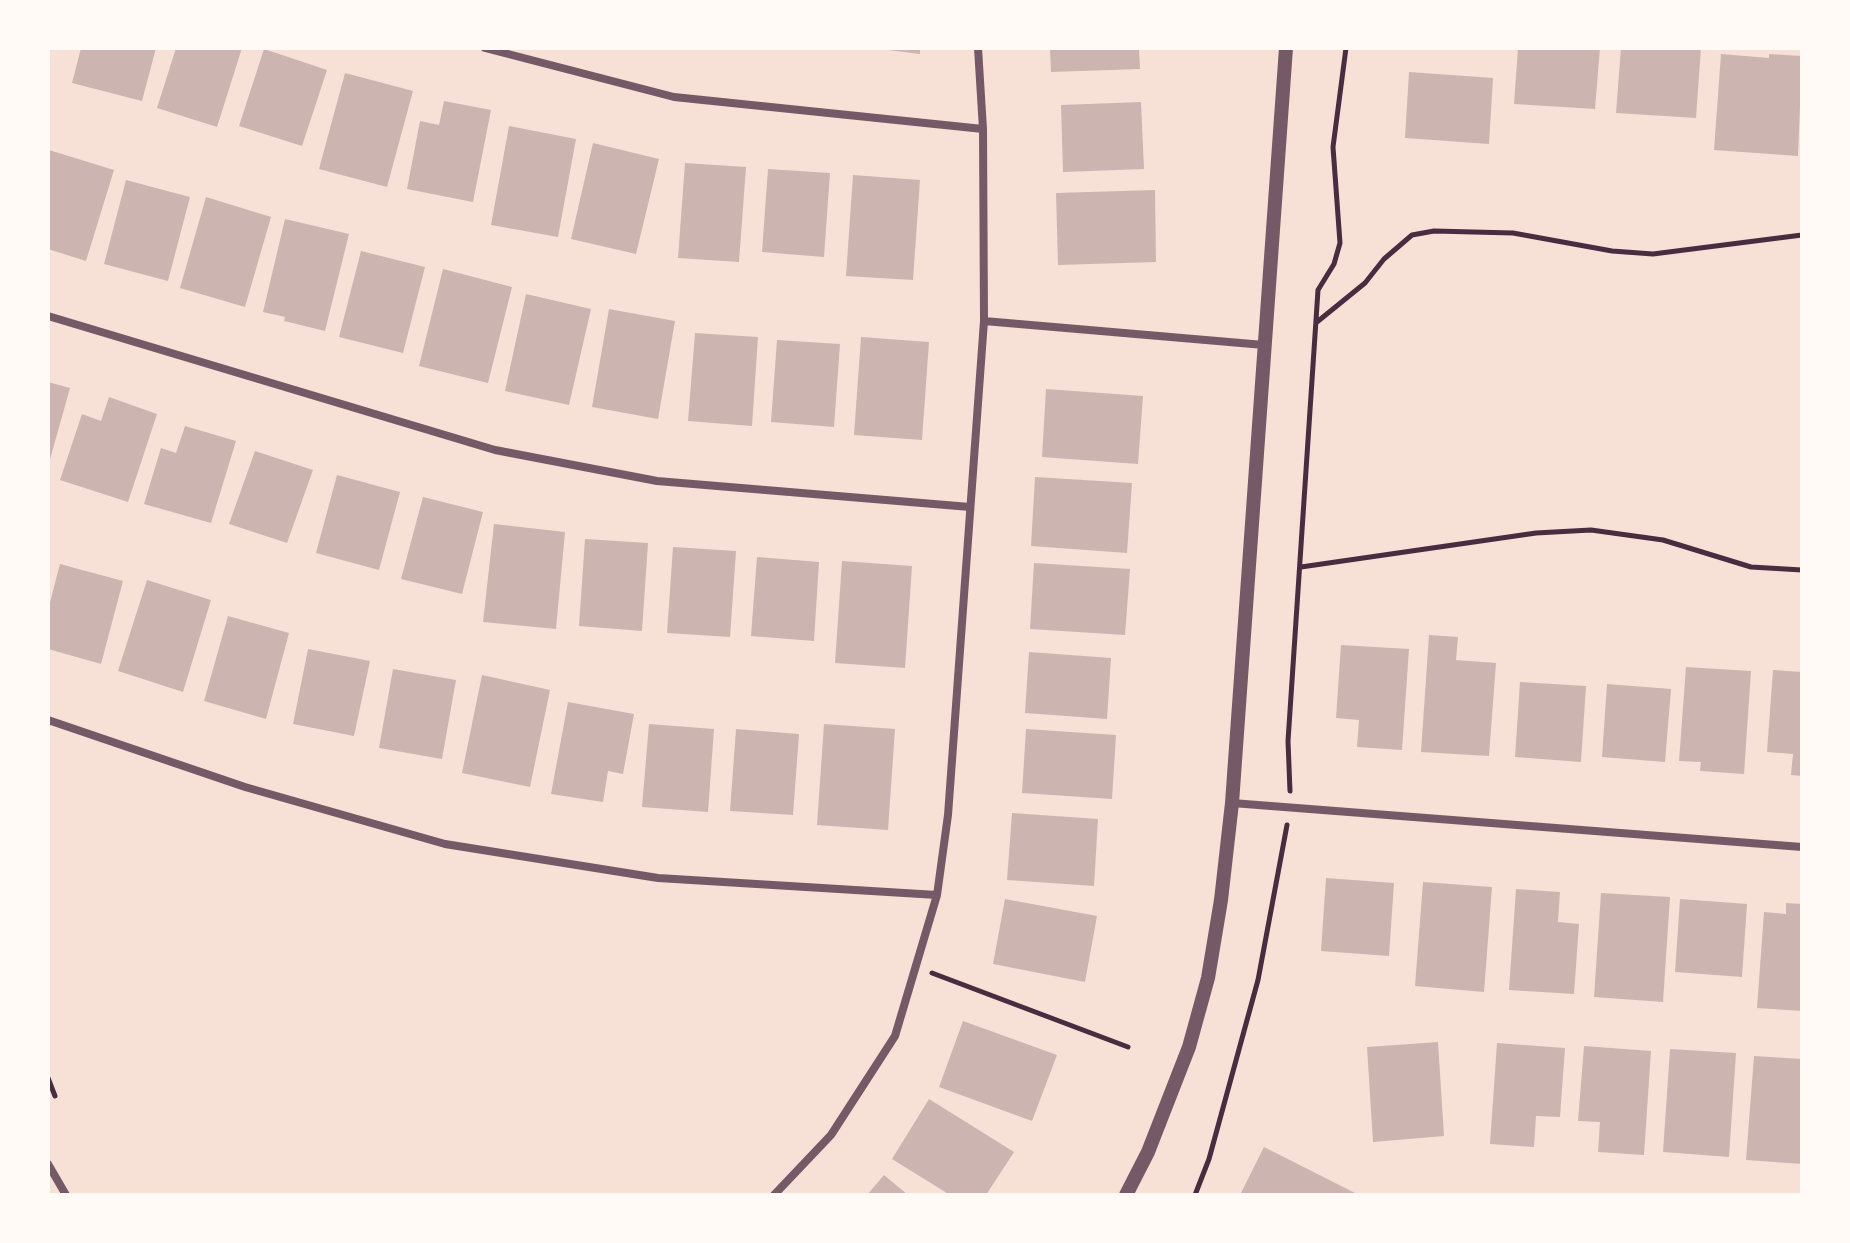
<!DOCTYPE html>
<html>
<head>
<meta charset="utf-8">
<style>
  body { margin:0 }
  #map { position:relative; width:1850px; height:1243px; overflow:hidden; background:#f7e1d7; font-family:"Alegreya Sans",sans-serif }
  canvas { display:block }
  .frame { position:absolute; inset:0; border:50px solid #fffaf5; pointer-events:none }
</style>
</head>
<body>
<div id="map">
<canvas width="1850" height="1243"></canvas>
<div class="frame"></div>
</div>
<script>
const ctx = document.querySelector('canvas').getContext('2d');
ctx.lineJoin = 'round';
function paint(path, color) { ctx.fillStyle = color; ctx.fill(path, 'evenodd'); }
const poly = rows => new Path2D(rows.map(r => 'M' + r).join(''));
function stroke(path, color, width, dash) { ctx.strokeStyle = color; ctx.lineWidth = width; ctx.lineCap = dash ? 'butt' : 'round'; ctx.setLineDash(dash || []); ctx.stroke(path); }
paint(poly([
  [81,48,156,48,142,101,72,83],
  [176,48,242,48,217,127,157,108],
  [871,48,920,48,920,54],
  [1050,48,1139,48,1140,69,1051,72],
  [1518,48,1600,48,1595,109,1514,104],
  [1621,48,1701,48,1696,118,1616,113],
  [264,49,327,70,302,146,239,126],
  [1721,54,1769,58,1769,54,1802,56,1798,156,1714,150],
  [1409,72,1493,78,1489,144,1405,138],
  [345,73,413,91,387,187,319,169],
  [444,101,491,110,473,202,407,189,420,121,439,125],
  [1141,102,1144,169,1063,172,1061,105],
  [509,126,576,139,558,237,491,225],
  [593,143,659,159,636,254,571,239],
  [49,150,114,170,86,261,48,249],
  [685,163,746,167,739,262,678,258],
  [768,169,830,173,824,257,762,252],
  [853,175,920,180,913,280,846,276],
  [126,180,190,197,168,281,104,264],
  [1155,190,1156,262,1058,265,1056,193],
  [206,197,271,217,245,307,180,288],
  [285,219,349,234,325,331,284,321,285,317,263,312],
  [361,251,425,267,403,353,339,337],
  [443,269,512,287,488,383,419,366],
  [526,294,591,309,569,405,505,391],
  [609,309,675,321,658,419,592,407],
  [695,333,758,337,752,426,688,421],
  [861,337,929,342,922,440,854,435],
  [777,340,840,344,834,427,771,422],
  [48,382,70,388,49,463,48,463],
  [1046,389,1143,396,1138,464,1042,457],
  [109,397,157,414,128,502,60,480,82,414,101,421],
  [185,426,236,441,211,523,144,504,161,448,176,453],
  [255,451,313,470,287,543,229,524],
  [337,475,400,492,379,570,316,553],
  [1035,477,1132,483,1127,553,1031,546],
  [423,497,483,512,462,594,401,579],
  [494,524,565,532,556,629,483,622],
  [585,539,648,543,642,631,579,626],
  [673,547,736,551,730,637,667,633],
  [757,557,819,562,814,641,751,636],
  [842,561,912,566,905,668,835,663],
  [1034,563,1130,569,1125,635,1030,629],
  [60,564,123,581,101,664,48,649,48,610],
  [147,580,211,600,183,692,118,671],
  [228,616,289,633,266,719,204,701],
  [1429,635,1458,637,1456,660,1496,663,1489,756,1421,752],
  [1341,645,1409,649,1402,750,1357,747,1359,720,1336,718],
  [308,649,370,661,354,736,293,724],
  [1029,652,1111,658,1107,719,1025,713],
  [1686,667,1751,671,1744,774,1700,771,1701,762,1679,761],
  [393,669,456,680,442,759,379,748],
  [1773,670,1802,672,1802,776,1791,775,1793,754,1767,752],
  [482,675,550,690,530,787,462,773],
  [1520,682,1586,686,1581,762,1515,757],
  [1607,684,1671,689,1665,762,1602,757],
  [568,702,634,714,623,774,608,771,603,802,551,794],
  [649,724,714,729,708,812,642,807],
  [824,724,895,729,888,830,817,825],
  [736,729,799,734,793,815,730,811],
  [1026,729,1116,735,1112,799,1022,793],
  [1012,813,1098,819,1094,886,1007,880],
  [1326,878,1394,883,1389,956,1321,951],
  [1423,882,1492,887,1484,992,1415,986],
  [1516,889,1560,892,1558,922,1579,924,1574,994,1509,990],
  [1601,893,1670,897,1663,1002,1594,997],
  [1005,899,1097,916,1085,982,993,964],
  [1680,899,1747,904,1742,977,1675,972],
  [1786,903,1802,904,1802,1011,1757,1008,1764,912,1786,914],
  [963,1021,1057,1055,1032,1121,939,1087],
  [1438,1042,1444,1136,1373,1142,1367,1047],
  [1497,1043,1565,1048,1560,1117,1536,1116,1534,1147,1490,1144],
  [1584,1046,1651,1051,1644,1155,1598,1152,1600,1122,1578,1121],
  [1670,1049,1736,1053,1729,1157,1663,1152],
  [1754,1056,1802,1059,1802,1164,1746,1160],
  [929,1099,1014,1152,986,1195,950,1195,892,1159],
  [1264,1147,1359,1195,1240,1195],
  [884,1175,908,1195,867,1195]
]), '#ccb4b1');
stroke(poly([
  [1317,322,1365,283,1384,259,1412,235,1434,231,1513,233,1612,251,1653,254,1802,235],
  [1301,567,1536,533,1591,530,1663,540,1751,567,1802,570],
  [1290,791,1288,741,1318,290,1334,264,1340,243,1333,147,1346,48],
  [932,973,1128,1047],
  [48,1078,55,1096],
  [1195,1195,1209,1159,1258,980,1287,825]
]), '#4a2c40', 5);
stroke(poly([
  [485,48,674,97,983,129],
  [48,316,495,450,657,481,970,507],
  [984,321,1264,345],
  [48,720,245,787,445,844,658,878,937,895],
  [1232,803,1802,847],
  [48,1164,66,1195],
  [774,1195,831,1135,895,1036,937,895,948,815,984,321,983,129,978,48]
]), '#755966', 8);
stroke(poly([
  [1126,1195,1148,1152,1189,1047,1208,978,1221,900,1232,803,1286,48]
]), '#755966', 14);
</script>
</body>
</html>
